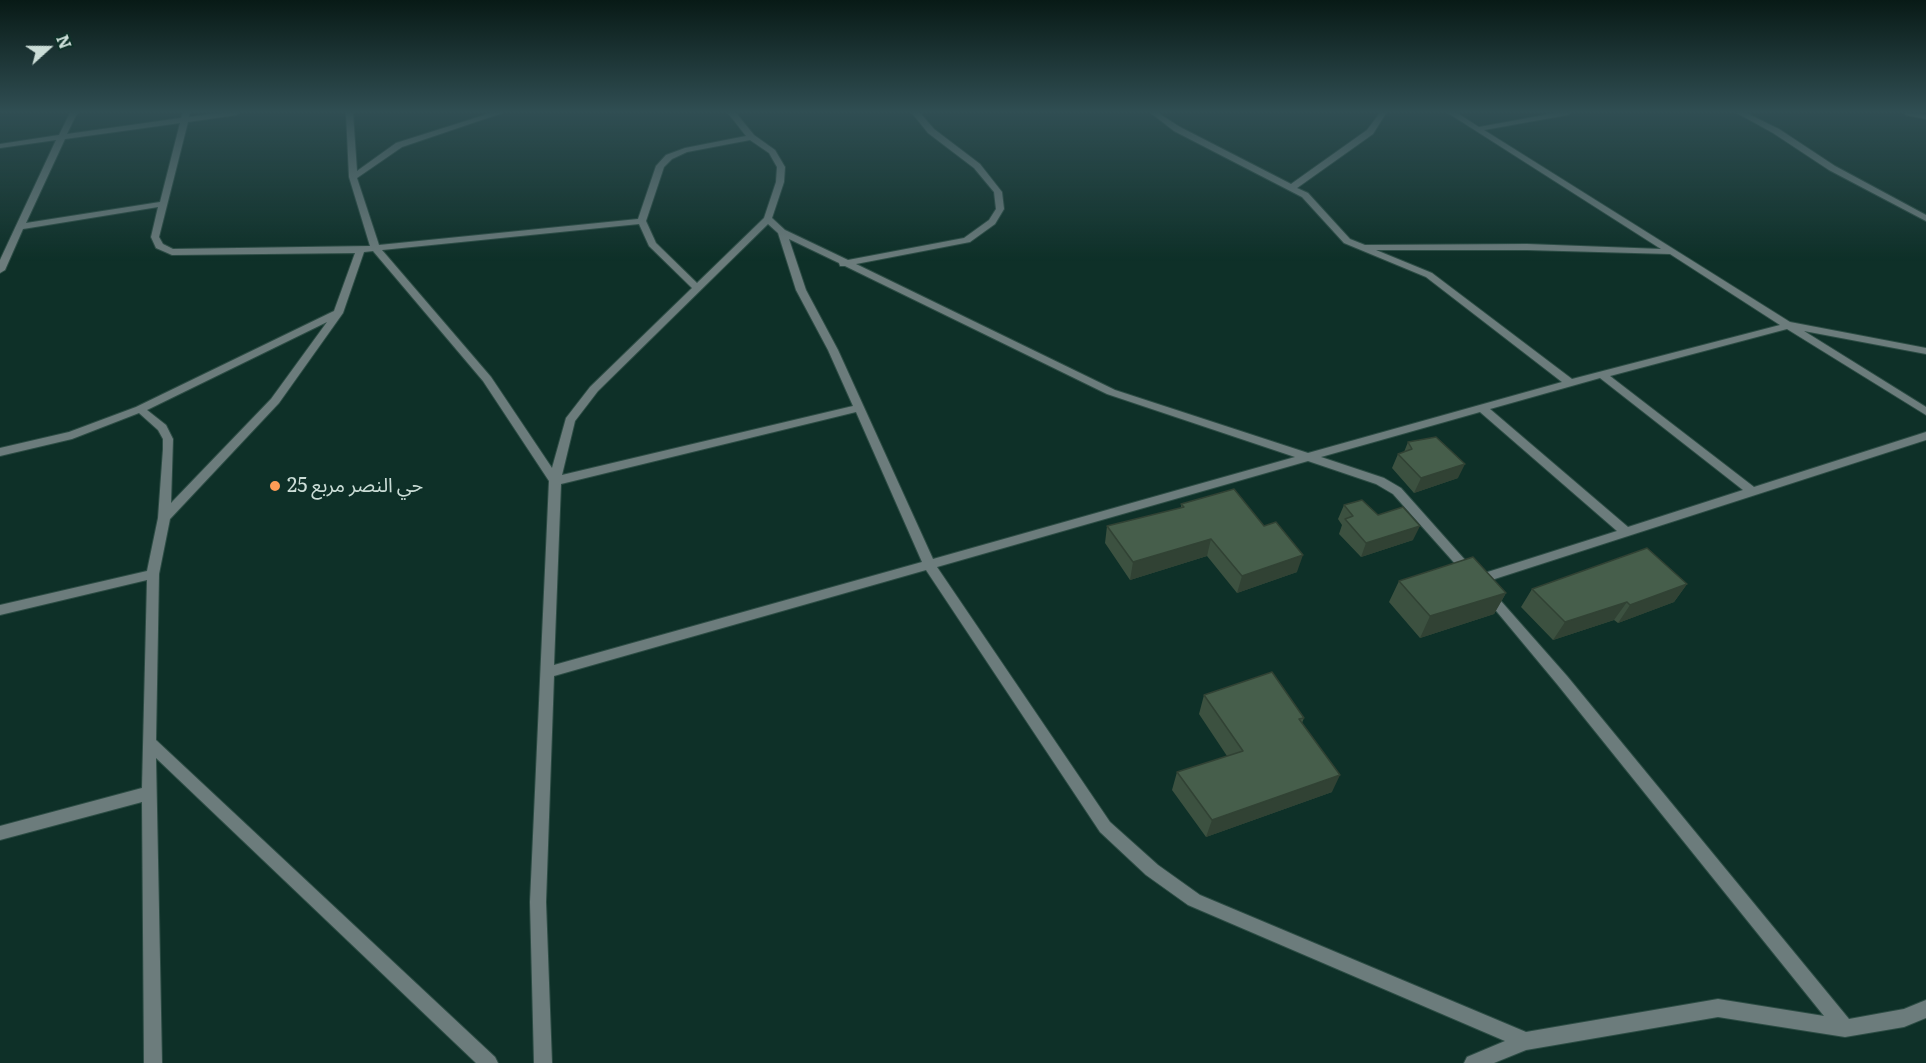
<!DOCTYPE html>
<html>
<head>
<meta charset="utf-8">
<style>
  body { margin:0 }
  #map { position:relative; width:1926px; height:1063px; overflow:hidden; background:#0e3028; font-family:Literata,serif }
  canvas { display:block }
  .north { position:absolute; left:18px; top:18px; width:60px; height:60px; -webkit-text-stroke:4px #0e3028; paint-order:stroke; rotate:69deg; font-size:16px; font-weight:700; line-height:24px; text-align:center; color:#cbddd7 }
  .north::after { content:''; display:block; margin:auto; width:21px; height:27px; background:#cbddd7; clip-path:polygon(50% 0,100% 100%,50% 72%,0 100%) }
</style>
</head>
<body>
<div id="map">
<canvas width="1926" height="1063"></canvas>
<div class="north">N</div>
</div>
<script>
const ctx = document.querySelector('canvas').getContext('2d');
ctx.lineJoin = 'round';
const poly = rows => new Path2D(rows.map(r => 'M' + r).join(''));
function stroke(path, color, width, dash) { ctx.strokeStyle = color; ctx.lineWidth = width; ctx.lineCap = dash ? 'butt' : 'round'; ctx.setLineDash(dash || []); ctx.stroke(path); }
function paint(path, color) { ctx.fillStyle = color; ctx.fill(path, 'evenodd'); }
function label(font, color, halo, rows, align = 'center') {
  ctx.font = font + ' Literata,"Noto Sans Arabic",serif'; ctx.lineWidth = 4.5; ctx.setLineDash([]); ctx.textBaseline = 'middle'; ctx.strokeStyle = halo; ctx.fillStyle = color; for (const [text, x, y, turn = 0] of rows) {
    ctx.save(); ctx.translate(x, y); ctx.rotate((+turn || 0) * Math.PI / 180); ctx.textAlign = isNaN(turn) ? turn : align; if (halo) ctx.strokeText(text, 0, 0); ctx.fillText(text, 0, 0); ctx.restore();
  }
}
const street = poly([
  [70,113,77,113,67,134,181,118,183,113,189,113,189,117,222,113,239,113,236,115,188,122,159,237,163,244,173,249,370,246,349,177,346,113,353,113,357,171,396,143,491,113,502,113,402,147,357,178,379,245,638,219,656,166,666,155,685,148,746,136,728,113,736,113,754,135,775,150,785,167,784,182,772,218,785,230,848,260,964,238,989,220,996,209,994,192,974,168,928,133,912,113,920,113,934,129,980,164,1002,192,1004,209,995,224,970,242,856,264,1115,390,1308,453,1562,382,1426,277,1344,243,1302,197,1174,131,1151,113,1158,113,1180,127,1291,184,1367,130,1380,113,1386,113,1373,134,1297,188,1308,193,1350,239,1365,245,1527,244,1661,249,1448,113,1457,113,1479,127,1556,113,1570,113,1567,115,1484,130,1790,322,1926,348,1926,354,1804,331,1926,407,1926,415,1787,329,1610,376,1754,487,1926,432,1926,440,1476,585,1472,583,1470,580,1471,577,1466,576,1393,494,1376,484,1308,461,937,567,1110,822,1158,865,1200,895,1526,1032,1718,999,1824,1016,1557,684,1483,595,1485,592,1489,590,1493,592,1567,676,1849,1019,1904,1009,1926,1000,1926,1018,1904,1027,1845,1037,1718,1017,1526,1050,1494,1063,1464,1063,1467,1057,1505,1041,1188,905,1146,875,1100,832,926,570,554,676,546,902,552,1063,534,1063,530,902,549,481,483,381,373,251,364,252,343,313,279,403,170,519,159,574,156,740,495,1057,498,1063,476,1063,156,758,162,1063,144,1063,142,802,0,840,0,826,142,788,147,580,0,615,0,605,147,571,158,518,163,449,163,439,158,430,139,413,72,439,0,456,0,448,69,432,136,407,334,311,355,253,172,255,156,248,151,237,158,207,23,229,5,270,0,273,0,260,56,140,0,148,0,144,59,135,70,113],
  [180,123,160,202,26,223,65,139,180,123],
  [750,140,769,153,777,167,776,182,764,218,697,283,656,243,646,221,664,167,672,159,687,152,750,140],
  [639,224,649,246,692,288,590,387,566,418,552,468,491,377,382,250,639,224],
  [768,224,778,233,796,290,828,350,853,406,562,475,575,421,598,391,768,224],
  [789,239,839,263,840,266,845,266,1107,394,1295,457,933,559,838,350,806,290,789,239],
  [1376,250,1527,250,1670,254,1780,325,1572,379,1432,273,1376,250],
  [327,322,271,399,171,503,173,439,166,425,147,410,327,322],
  [1600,378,1743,490,1628,527,1490,409,1600,378],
  [856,412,922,562,554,665,561,484,856,412],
  [1480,412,1617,531,1475,576,1476,573,1474,570,1401,488,1384,478,1321,457,1480,412],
  [1737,113,1746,113,1779,129,1835,166,1926,215,1926,221,1829,170,1773,133,1737,113],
  [1905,113,1926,115,1926,119,1906,115,1905,113]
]);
stroke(street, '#2c4c44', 2);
paint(street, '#6c7c7c');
paint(poly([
  [1408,442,1458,478,1414,493,1392,468,1398,454,1404,452],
  [1181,504,1297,572,1237,593,1207,556,1130,580,1105,543,1107,526,1181,508],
  [1344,505,1378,515,1413,540,1361,557,1339,534,1342,525,1338,519],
  [1399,581,1506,593,1494,614,1420,638,1389,602],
  [1687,584,1674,602,1618,623,1614,620,1553,640,1521,607,1532,589],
  [1204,695,1304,718,1302,723,1332,792,1206,837,1172,790,1177,772,1227,756,1199,714]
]), '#3c5140');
paint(poly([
  [1465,464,1458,478,1414,493,1421,478],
  [1420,526,1413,540,1361,557,1366,543],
  [1211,539,1207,556,1130,580,1133,562],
  [1303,555,1297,572,1237,593,1242,576],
  [1687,584,1674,602,1618,623,1630,605],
  [1506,593,1494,614,1420,638,1430,616],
  [1627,602,1614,620,1553,640,1565,622],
  [1340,775,1332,792,1206,837,1212,820]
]), '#314234');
const building = poly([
  [1436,437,1465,464,1421,478,1398,454,1412,449,1408,442,1436,437],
  [1234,489,1264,526,1276,522,1303,555,1242,576,1211,539,1133,562,1107,526,1184,507,1181,504,1234,489],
  [1362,500,1378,515,1403,507,1420,526,1366,543,1345,519,1353,516,1344,505,1362,500],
  [1647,548,1687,584,1630,605,1627,602,1565,622,1532,589,1647,548],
  [1473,557,1506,593,1430,616,1399,581,1473,557],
  [1272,672,1304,718,1299,719,1340,775,1212,820,1177,772,1243,751,1204,695,1272,672]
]);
paint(building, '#465e4b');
stroke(building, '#314234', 1.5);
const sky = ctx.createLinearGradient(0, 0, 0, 261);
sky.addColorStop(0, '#081a16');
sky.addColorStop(0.43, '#304e53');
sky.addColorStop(1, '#304e5300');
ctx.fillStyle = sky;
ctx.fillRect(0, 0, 1926, 261);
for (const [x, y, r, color] of [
  [275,486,6,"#fd9c56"]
]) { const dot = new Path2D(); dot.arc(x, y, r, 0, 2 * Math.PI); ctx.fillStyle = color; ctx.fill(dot); stroke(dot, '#0e3028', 2); }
label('20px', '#cbddd7', '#0e3028', [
  ["حي النصر مربع 25",287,486]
], 'left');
</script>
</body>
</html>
